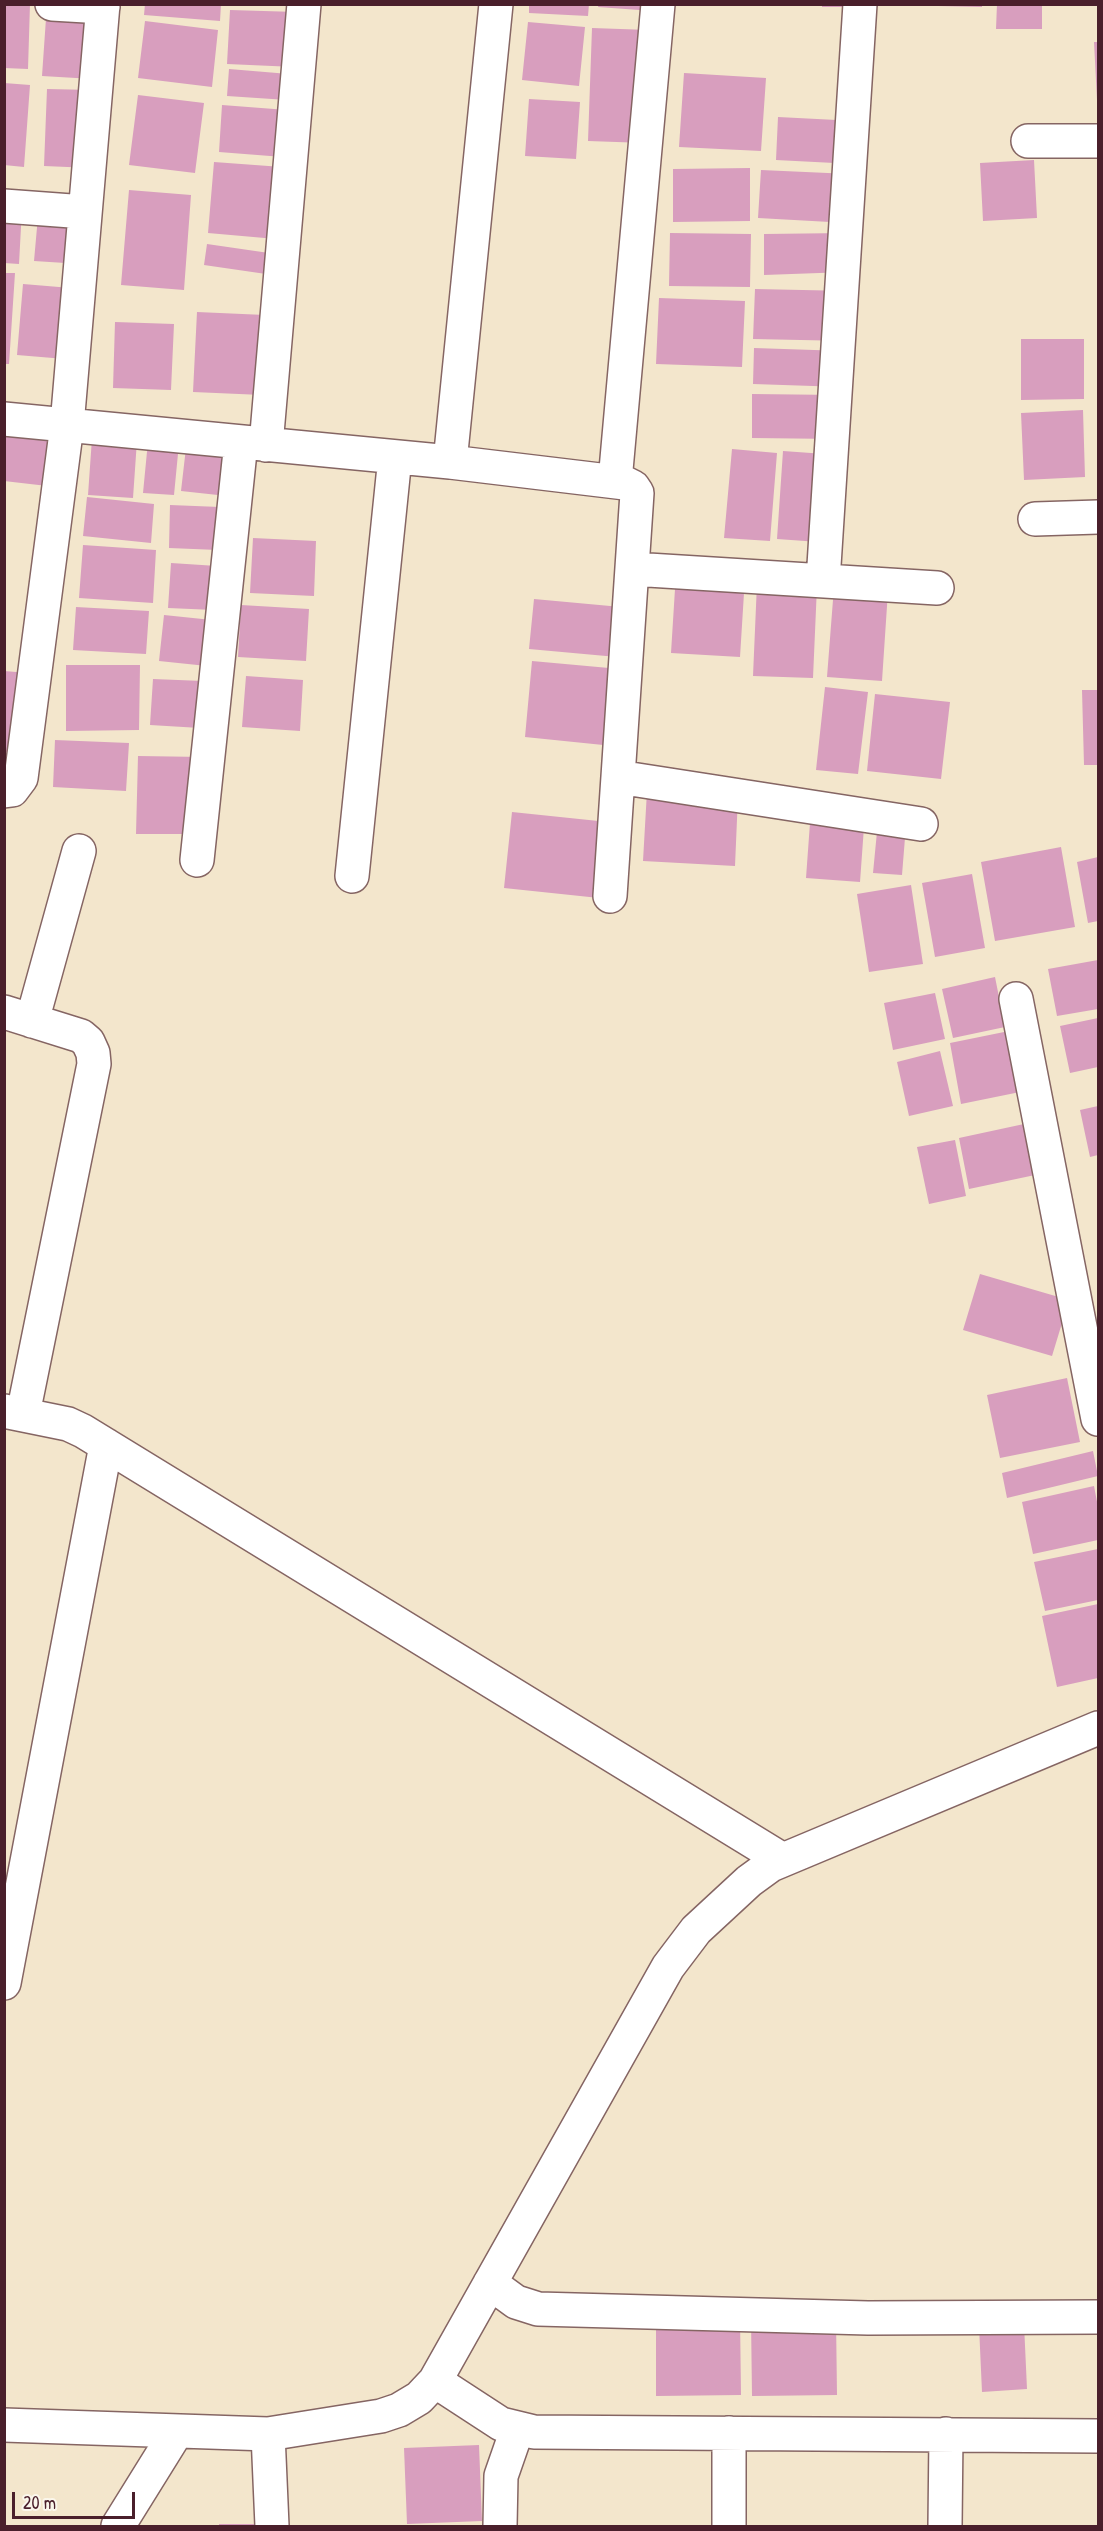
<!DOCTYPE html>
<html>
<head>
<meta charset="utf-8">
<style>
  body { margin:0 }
  #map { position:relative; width:1103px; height:2531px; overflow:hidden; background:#f3e6cc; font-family:"Patrick Hand",sans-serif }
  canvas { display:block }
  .frame { position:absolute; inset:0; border:6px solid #4a1f2b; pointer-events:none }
  .scale { position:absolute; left:12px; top:2492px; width:123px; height:27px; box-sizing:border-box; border:3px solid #4a1f2b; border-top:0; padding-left:8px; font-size:18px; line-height:21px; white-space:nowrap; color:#4a1f2b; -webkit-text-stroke:4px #fbf7ec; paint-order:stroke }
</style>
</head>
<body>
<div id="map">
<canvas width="1103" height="2531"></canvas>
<div class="frame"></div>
<div class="scale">20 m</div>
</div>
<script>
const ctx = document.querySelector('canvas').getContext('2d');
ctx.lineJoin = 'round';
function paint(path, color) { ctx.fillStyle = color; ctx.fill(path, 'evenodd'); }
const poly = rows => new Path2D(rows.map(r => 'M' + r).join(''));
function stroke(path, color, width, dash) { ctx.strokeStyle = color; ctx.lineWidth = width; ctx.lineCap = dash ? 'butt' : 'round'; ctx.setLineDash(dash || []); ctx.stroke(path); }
paint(poly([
  [4,4,30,4,28,69,4,68],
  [47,4,98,4,93,79,42,76],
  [145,4,221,4,220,21,144,15],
  [529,4,589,4,588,16,529,13],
  [599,4,653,4,653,11,598,7],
  [822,4,859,4,859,7,822,7],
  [997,4,1042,4,1042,29,996,29],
  [938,5,982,5,982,7,938,6],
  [230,10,297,12,295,67,227,64],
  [145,21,218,30,212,87,138,78],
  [528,22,585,27,579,86,522,80],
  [592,28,649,30,645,143,588,141],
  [1094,42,1098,42,1098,100,1097,100],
  [229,69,289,74,287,100,227,96],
  [684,73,766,78,761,151,679,147],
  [4,83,30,85,24,167,4,165],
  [47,89,93,90,91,168,44,166],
  [138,95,204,103,195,173,129,165],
  [529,99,580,102,576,159,525,156],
  [222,105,287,110,283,157,219,152],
  [778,117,856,121,854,164,776,160],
  [1034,160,1037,218,983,221,980,163],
  [214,162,282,167,276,239,208,233],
  [750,168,750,221,673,222,673,169],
  [761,170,850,174,848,223,758,218],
  [4,189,23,190,19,264,4,263],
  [129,190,191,195,184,290,121,285],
  [40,194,86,197,81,264,34,261],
  [670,233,751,234,750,287,669,286],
  [846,233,847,272,764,275,764,234],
  [207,244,269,253,266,274,204,265],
  [4,273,15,273,9,364,4,364],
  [23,284,71,288,65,359,17,355],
  [755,289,850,291,849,341,753,339],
  [659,298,745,301,742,367,656,364],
  [197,312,265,315,262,395,193,392],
  [115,322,174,324,171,390,113,388],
  [1021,339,1084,339,1084,399,1021,400],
  [754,348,844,351,843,387,753,384],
  [752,394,838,395,837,439,752,438],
  [4,408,66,415,56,487,4,481],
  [1083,410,1085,477,1024,480,1021,413],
  [93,424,138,426,133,498,88,495],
  [149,431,180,433,174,495,143,493],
  [187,439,232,444,227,496,181,491],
  [732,449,777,453,770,541,724,538],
  [783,451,825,454,819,542,777,539],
  [87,497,154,504,151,543,83,536],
  [170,505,220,507,218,550,169,548],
  [253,538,316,541,314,596,250,593],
  [83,545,156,550,153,603,79,598],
  [171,563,217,566,214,610,168,608],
  [676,573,745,577,740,657,671,653],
  [757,583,817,586,813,678,753,676],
  [834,587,888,591,882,681,827,677],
  [534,599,632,608,628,658,529,649],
  [241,605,309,609,306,661,238,657],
  [76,607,149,611,146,654,73,650],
  [164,615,212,620,207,666,159,661],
  [532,661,620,669,613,746,525,737],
  [66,665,140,665,139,730,66,731],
  [4,671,29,673,21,754,4,752],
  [246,676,303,680,300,731,242,727],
  [153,679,203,681,200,728,150,725],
  [825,687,868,692,858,774,816,770],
  [1082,690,1098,690,1098,765,1084,765],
  [875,694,950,702,941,779,867,771],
  [55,740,129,743,126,791,53,787],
  [138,756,204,757,202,834,136,834],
  [647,791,738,796,735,866,643,861],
  [811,809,865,813,860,882,806,878],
  [879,811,907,813,902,875,873,873],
  [512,812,608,822,599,898,504,888],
  [1061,847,1075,927,995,941,981,862],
  [1098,857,1098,921,1088,923,1077,862],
  [972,874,985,948,935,957,922,883],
  [911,885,923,964,869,972,857,894],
  [1098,960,1098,1009,1057,1016,1048,969],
  [995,977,1005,1027,953,1038,942,989],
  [935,993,945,1039,893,1050,884,1003],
  [1098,1018,1098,1067,1070,1073,1060,1026],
  [1009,1031,1020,1092,961,1104,950,1043],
  [940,1051,953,1106,909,1116,897,1062],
  [1098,1106,1098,1155,1090,1157,1080,1110],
  [1024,1124,1035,1175,969,1189,959,1138],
  [955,1140,966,1196,929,1204,917,1147],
  [980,1274,1069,1300,1052,1356,963,1330],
  [1067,1378,1080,1442,1000,1458,987,1395],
  [1093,1451,1098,1476,1007,1498,1002,1473],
  [1094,1486,1098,1507,1098,1540,1033,1554,1022,1502],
  [1098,1549,1098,1600,1045,1611,1034,1562],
  [1098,1604,1098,1678,1057,1687,1042,1616],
  [740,2317,741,2395,656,2396,656,2319],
  [836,2318,837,2395,752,2396,751,2319],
  [1024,2324,1027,2389,982,2392,979,2326],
  [479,2445,482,2521,407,2524,404,2448],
  [219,2524,284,2524,284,2526,219,2526]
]), '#d89ebe');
const minor = poly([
  [52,4,103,7],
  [1028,141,1098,141],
  [4,206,85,212],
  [4,419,450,462,625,483,633,487,637,493,610,896],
  [266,445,304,4],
  [450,462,496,4],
  [615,481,658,4],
  [1035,519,1098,517],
  [632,569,937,588],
  [823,581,860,4],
  [618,777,921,824],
  [4,791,12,790,21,778,67,425,103,4],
  [197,860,241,442],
  [352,876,395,457],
  [1016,999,1098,1419],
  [4,1012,81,1036,88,1042,93,1053,94,1064,23,1414],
  [32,1021,79,851],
  [4,1411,68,1424,83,1431,783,1860],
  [4,1983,106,1445],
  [490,2283,516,2302,538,2309,868,2318,1098,2317],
  [435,2381,501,2424,534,2432,1098,2436],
  [4,2425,268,2434,381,2416,399,2410,419,2398,435,2381,668,1967,696,1930,749,1881,771,1865,1098,1728],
  [729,2433,729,2526],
  [268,2434,272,2526],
  [118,2526,177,2431],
  [500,2526,501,2476,517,2430],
  [945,2526,946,2434]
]);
stroke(minor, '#856563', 36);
stroke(minor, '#fff', 33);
</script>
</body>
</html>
